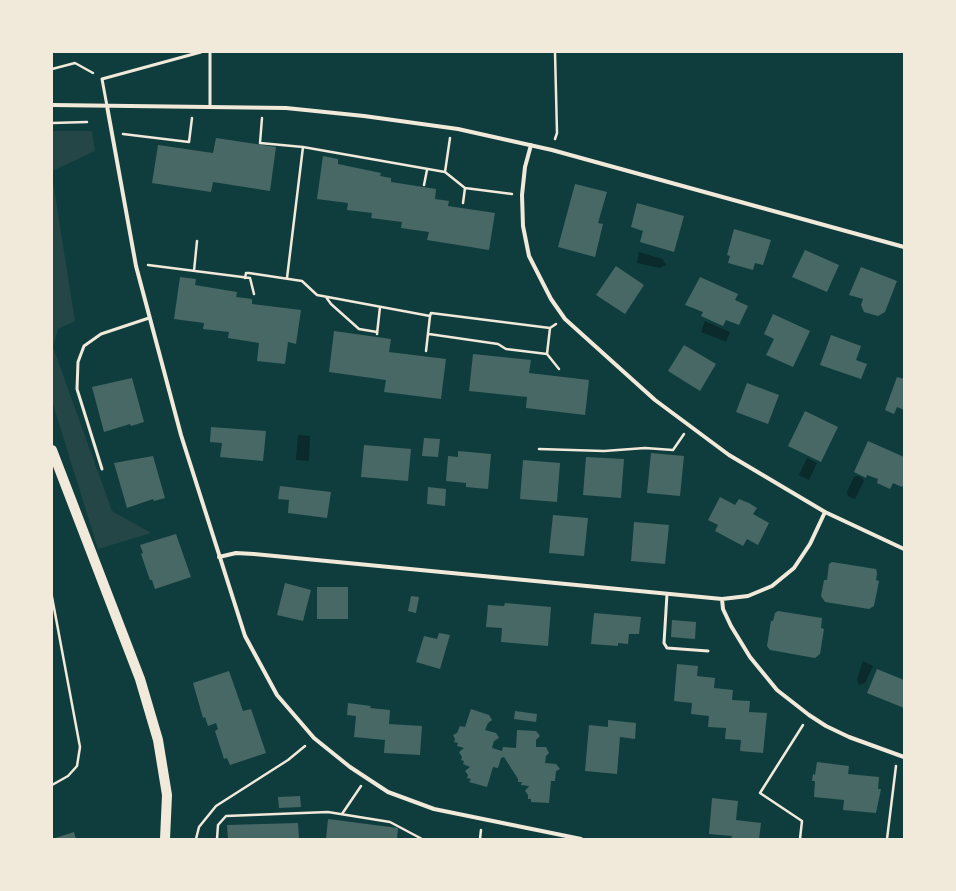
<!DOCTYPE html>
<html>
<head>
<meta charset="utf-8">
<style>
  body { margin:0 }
  #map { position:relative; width:956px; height:891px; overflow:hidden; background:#0f3d3e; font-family:"Space Grotesk",sans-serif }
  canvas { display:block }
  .frame { position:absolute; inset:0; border:53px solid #f1e9da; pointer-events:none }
</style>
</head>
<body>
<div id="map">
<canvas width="956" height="891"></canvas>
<div class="frame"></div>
</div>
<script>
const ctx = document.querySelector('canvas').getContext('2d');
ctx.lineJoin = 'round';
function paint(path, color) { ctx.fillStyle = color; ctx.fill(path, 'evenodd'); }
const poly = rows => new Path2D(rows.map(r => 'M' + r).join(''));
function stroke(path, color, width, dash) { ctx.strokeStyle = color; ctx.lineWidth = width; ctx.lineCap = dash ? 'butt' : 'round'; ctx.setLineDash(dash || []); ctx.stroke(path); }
paint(poly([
  [52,131,92,131,95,151,52,171],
  [52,176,75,321,58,329,53,347,112,511,151,533,98,549,52,401]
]), '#244646');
paint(poly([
  [639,252,662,259,666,265,660,268,637,263],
  [705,321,730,332,726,342,701,332],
  [298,435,310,436,309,461,296,460],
  [807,458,817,463,809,480,799,475],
  [858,476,862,478,864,481,855,499,848,496,847,492,854,477],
  [863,661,873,666,865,683,859,685,857,679]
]), '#0a2a2b');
paint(poly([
  [216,138,276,147,270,191,213,182,211,192,152,183,158,145,213,153],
  [323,156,338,159,338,164,381,173,380,176,391,178,391,182,436,189,435,199,449,201,448,206,495,213,489,250,427,240,429,232,401,228,402,222,371,218,372,213,347,210,348,203,317,199],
  [575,184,607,192,598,223,603,224,595,257,558,247],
  [637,203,684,216,674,252,640,242,643,231,631,227],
  [734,229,771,240,763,265,755,263,753,270,728,263,730,256,727,255],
  [805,250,839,265,827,292,792,277],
  [616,266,644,285,625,314,596,295],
  [861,267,897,281,885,312,878,316,864,312,861,305,863,299,849,295],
  [180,277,196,279,195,285,237,292,236,297,252,299,252,304,301,310,296,344,288,342,285,364,257,361,259,343,228,338,229,332,203,329,204,323,174,319],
  [700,277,738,294,735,300,748,306,739,325,726,320,723,326,701,316,703,312,685,305],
  [773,314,810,331,793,367,766,355,774,339,764,334],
  [334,331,391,339,389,352,446,359,441,399,384,392,386,380,329,372],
  [831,335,861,346,856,360,867,364,861,379,820,365],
  [684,345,716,364,700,391,668,371],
  [473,354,531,360,529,373,589,380,585,415,526,408,527,397,469,391],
  [897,377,904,379,904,410,897,407,894,414,885,410],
  [132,378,144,422,131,426,130,424,104,432,92,387],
  [747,383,779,395,768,424,736,412],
  [805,411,838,427,821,462,788,446],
  [211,427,266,431,263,461,220,457,222,443,210,442],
  [424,438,440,439,438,457,422,456],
  [868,441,904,457,904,484,902,487,893,483,890,489,877,483,878,479,867,475,866,478,854,472],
  [364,445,411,449,408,481,361,477],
  [458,451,491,454,488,489,466,487,466,483,446,481,448,456,458,457],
  [651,453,684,456,680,496,647,493],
  [153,456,165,498,154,501,153,499,127,508,114,463],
  [586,457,624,459,621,498,583,495],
  [523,460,560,463,557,502,520,499],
  [280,486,331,492,327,518,288,513,289,500,278,499],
  [428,487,446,489,445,506,427,504],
  [720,497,735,505,739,499,749,503,757,508,753,514,769,523,758,545,747,539,743,546,715,531,718,525,708,520],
  [553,515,588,518,584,556,549,553],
  [634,522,669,525,665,564,631,561],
  [176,534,191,577,155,589,152,580,150,580,141,554,143,553,140,545],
  [832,562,876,569,877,573,876,580,879,581,874,606,869,609,825,602,821,596,824,580,827,580,829,564],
  [285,583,311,590,303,621,277,615],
  [317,587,348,587,348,619,317,619],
  [411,596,419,597,416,613,408,611],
  [505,603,551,607,548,646,501,642,502,628,486,627,488,605,504,606],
  [778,611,822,618,821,628,824,629,820,654,815,658,770,650,767,646,771,621,773,621,775,613],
  [594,613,641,617,639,634,629,634,628,644,618,643,618,646,591,644],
  [672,620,696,622,695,639,671,637],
  [439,633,450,635,440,669,416,662,424,636,437,639],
  [677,664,698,666,697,676,715,678,714,688,733,690,732,700,750,701,749,712,767,713,763,753,740,751,741,740,725,739,726,728,708,727,709,716,691,714,692,703,674,701],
  [877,669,904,680,904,708,867,693],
  [229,671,243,711,251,709,266,753,230,765,227,758,224,759,215,731,218,729,216,723,208,726,205,717,203,718,193,683],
  [348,703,371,706,370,708,390,710,389,724,422,726,420,755,384,753,385,740,354,737,356,716,347,715],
  [471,709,489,715,492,720,488,723,485,730,496,733,499,738,494,741,492,748,502,751,503,747,516,748,517,730,536,731,540,736,536,740,536,747,546,747,549,753,546,756,545,763,556,764,560,769,556,771,555,781,551,781,549,803,531,802,531,799,528,799,528,795,525,791,529,786,521,785,522,782,518,782,518,779,504,757,501,758,498,768,493,767,487,787,469,782,471,779,467,778,468,775,465,771,470,767,463,764,464,761,461,760,462,757,459,752,464,748,457,746,458,743,454,742,455,739,453,735,457,733,460,726,465,727],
  [515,711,537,714,536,722,514,719],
  [608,720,636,723,635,739,620,737,617,774,585,771,589,725,608,727],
  [817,762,849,766,848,774,879,777,878,789,881,789,876,813,843,810,844,800,814,797,815,781,812,781,813,774,815,775],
  [300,796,301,807,279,808,278,797],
  [712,798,738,801,736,820,761,823,759,839,731,839,732,836,709,834],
  [328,819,398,828,397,839,326,839],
  [298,823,299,839,228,839,227,825],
  [74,832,76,839,52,839]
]), '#486865');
stroke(poly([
  [555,52,557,133,555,139],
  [52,69,75,63,93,73],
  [262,118,260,143,303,147,445,172,465,188,512,194],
  [52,123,87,122],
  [123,134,189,142,192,118],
  [445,172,450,138],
  [424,185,427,170],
  [463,203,465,188],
  [148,265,250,278,254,294],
  [194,271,197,241],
  [245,278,246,273,249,273,302,281,317,295,430,316,431,313,550,328,556,324],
  [287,278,303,147],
  [326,297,331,304,359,329,377,332],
  [377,334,380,307],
  [429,334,498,344,506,349,547,354,559,369],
  [426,351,430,316],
  [547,354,550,328],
  [539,449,604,451,645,448,673,450,684,434],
  [52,597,80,747,77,766,68,776,52,785],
  [342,814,361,786],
  [196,839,199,827,216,806,288,760,305,746],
  [217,839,218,825,226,816,328,812,390,822,422,839],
  [480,839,481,830],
  [800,839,802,821,760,793,803,725],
  [887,839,896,766]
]), '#f1e9da', 2.5);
stroke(poly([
  [107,106,102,79,201,52],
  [210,107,210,52],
  [102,469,77,389,78,362,84,346,101,334,149,318],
  [667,594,664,643,667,648,708,651]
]), '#f1e9da', 3);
stroke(poly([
  [52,105,286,108,364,116,458,129,552,150,904,247],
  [107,106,136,266,181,435,245,636,277,695,314,738,350,767,388,792,434,809,581,839],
  [531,145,525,167,522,195,523,226,529,256,551,299,565,319,655,400,729,455,825,512,904,549],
  [219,557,236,553,254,554,722,599,748,596,772,586,794,568,810,544,825,512],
  [722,599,723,609,731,626,750,657,777,690,809,715,826,726,849,737,904,757]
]), '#f1e9da', 4);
stroke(poly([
  [52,450,140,679,158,740,167,795,165,839]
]), '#f1e9da', 10);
</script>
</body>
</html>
